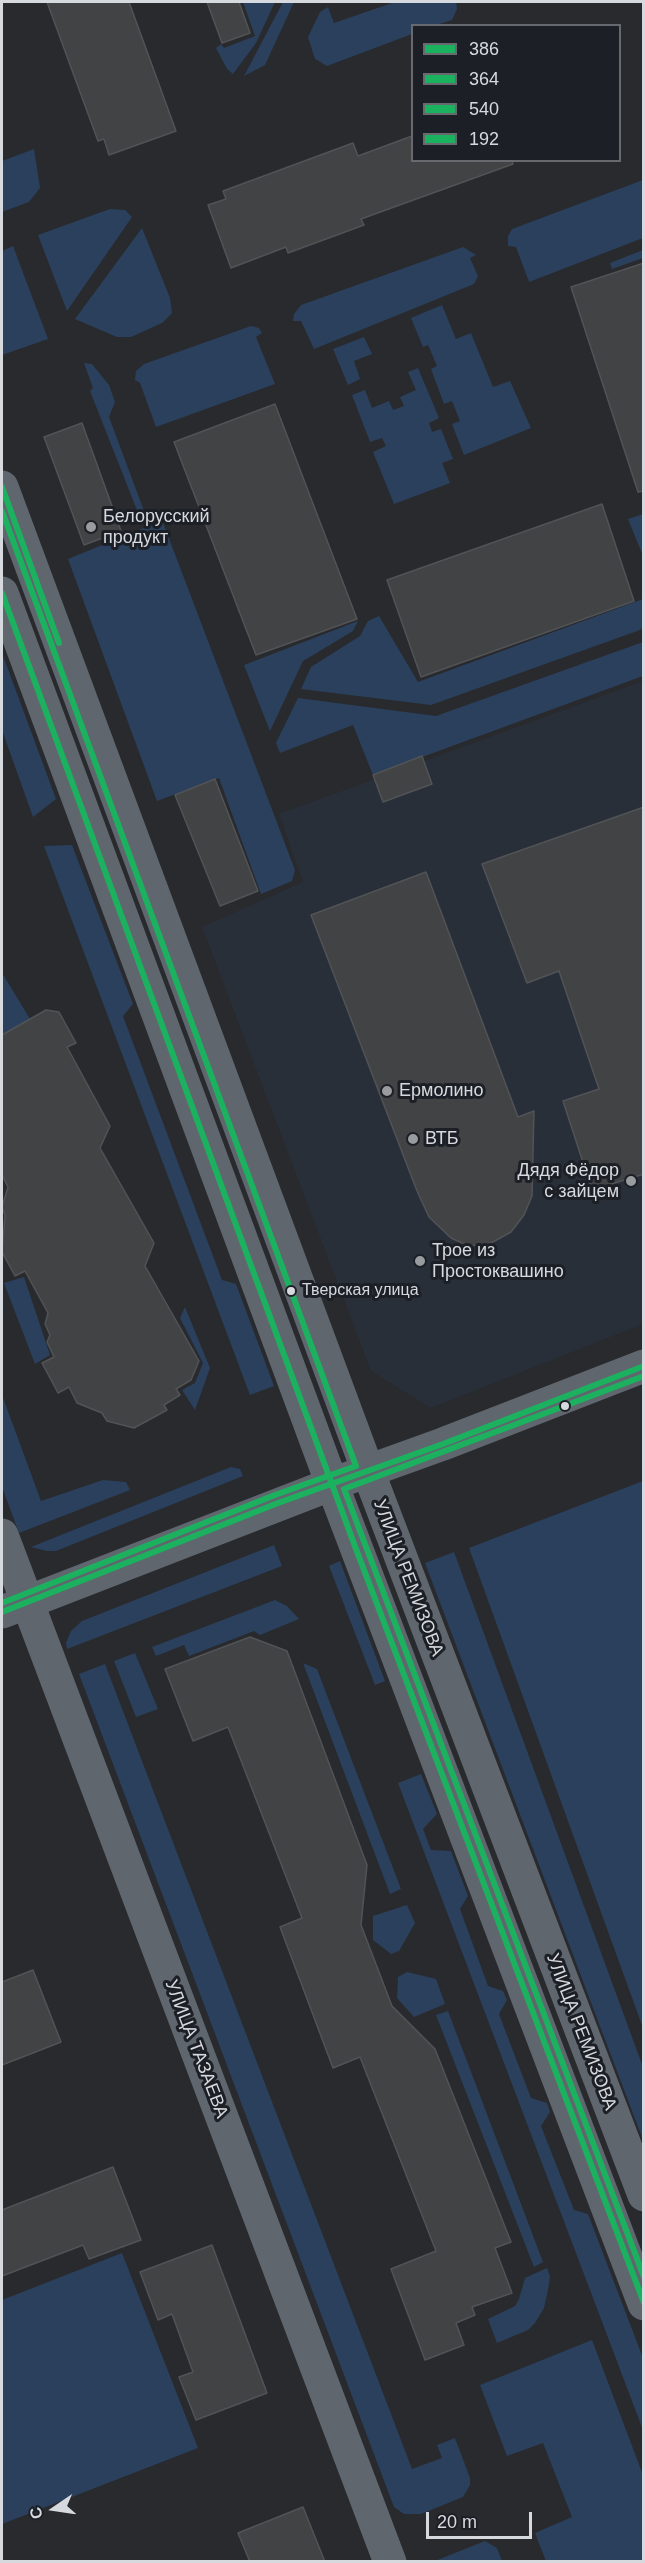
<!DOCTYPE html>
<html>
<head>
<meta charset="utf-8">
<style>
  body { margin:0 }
  #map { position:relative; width:645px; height:2563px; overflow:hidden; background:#282a2d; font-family:Helvetica,sans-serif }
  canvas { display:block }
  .frame { position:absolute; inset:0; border:3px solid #d6d9dd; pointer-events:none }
  .legend { position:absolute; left:411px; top:24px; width:210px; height:138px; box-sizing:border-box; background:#1c2026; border:2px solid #666a6f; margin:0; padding:8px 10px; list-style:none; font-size:18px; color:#d6d9dd }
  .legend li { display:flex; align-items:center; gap:12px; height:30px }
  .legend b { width:30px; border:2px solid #666a6f }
  .north { position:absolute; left:24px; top:2479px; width:60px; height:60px; -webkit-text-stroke:4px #1c2026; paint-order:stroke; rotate:257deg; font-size:16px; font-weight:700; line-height:24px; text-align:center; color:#d6d9dd }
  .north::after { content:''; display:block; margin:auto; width:21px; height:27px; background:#d6d9dd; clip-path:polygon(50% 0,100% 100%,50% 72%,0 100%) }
  .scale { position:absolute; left:426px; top:2512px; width:106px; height:27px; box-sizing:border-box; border:3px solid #d6d9dd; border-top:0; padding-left:8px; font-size:18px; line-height:21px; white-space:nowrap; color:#d6d9dd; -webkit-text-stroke:4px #1c2026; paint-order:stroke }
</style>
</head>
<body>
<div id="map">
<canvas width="645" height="2563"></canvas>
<div class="frame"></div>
<ul class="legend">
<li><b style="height:8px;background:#1bb15f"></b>386</li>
<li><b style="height:8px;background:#1bb15f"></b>364</li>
<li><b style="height:8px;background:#1bb15f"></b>540</li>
<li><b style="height:8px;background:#1bb15f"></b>192</li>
</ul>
<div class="north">С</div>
<div class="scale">20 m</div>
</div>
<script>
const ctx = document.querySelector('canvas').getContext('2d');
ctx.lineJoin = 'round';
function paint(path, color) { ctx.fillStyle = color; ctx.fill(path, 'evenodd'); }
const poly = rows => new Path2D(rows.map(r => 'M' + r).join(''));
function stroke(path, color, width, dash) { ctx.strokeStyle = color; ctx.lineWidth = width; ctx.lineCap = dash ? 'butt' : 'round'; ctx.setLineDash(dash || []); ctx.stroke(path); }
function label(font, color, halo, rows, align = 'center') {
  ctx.font = font + ' Helvetica,sans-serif'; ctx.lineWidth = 6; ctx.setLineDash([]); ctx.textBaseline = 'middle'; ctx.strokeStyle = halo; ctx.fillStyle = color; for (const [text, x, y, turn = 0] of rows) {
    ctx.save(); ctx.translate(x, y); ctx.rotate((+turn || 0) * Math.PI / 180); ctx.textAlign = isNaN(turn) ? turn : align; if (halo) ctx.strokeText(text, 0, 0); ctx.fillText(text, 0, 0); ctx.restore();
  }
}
paint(poly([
  [643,681,643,1324,431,1408,371,1371,202,927,303,882,279,814]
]), '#282f39');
paint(poly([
  [243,2,275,2,256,43,233,74,227,69,216,48,221,44,224,48,255,36],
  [283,2,294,2,265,65,244,76],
  [395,2,456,2,457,9,452,20,436,25,412,26,412,34,327,66,315,59,308,37,320,12,328,7,334,23],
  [34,149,40,188,29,202,2,212,2,161],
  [643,180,643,238,529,282,516,247,508,246,508,236,512,229],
  [110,209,125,210,132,217,67,311,38,235],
  [142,228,170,298,172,313,162,323,131,337,117,337,75,319],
  [13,246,48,339,2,355,2,251],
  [463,247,476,255,470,258,478,276,474,284,314,349,301,321,293,321,294,314,301,305],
  [643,250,643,258,612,269,610,263],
  [442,305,456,339,471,333,493,387,510,381,531,428,464,455,452,424,460,421,452,401,444,404,431,369,437,366,428,345,423,347,411,318],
  [251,326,259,328,262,333,256,337,275,384,156,427,140,383,135,380,136,371,144,364],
  [364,337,372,354,354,361,360,379,348,385,333,349],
  [84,363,92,364,109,385,115,402,109,417,150,527,162,520,295,870,292,881,261,894,219,778,157,801,68,559,144,528,90,391,93,388],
  [418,368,439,418,429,423,432,432,441,429,453,459,442,463,450,483,394,504,373,452,386,446,382,438,370,442,352,395,365,390,372,408,389,401,393,410,404,406,400,397,416,390,408,372],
  [643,514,644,514,643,556,628,519],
  [643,599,643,627,640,630,431,705,301,689,311,667,360,636,368,621,379,616,418,682],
  [358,621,353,631,303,661,270,731,244,665],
  [643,642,643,676,373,775,353,725,280,753,276,743,298,698,436,716],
  [2,653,56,799,33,817,2,730],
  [72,845,133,1004,123,1016,222,1280,236,1284,274,1386,250,1395,44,846],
  [4,976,30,1019,2,1035,2,977],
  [24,1277,50,1355,35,1364,4,1283],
  [185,1307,210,1368,195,1410,182,1390,195,1383,203,1363,180,1318],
  [2,1395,41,1501,103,1480,126,1482,130,1490,19,1533,2,1487],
  [231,1467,240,1469,243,1476,56,1551,47,1551,31,1547],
  [643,1481,643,2028,469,1548],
  [274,1545,282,1566,67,1649,66,1643,71,1631,82,1621],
  [454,1552,643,2067,643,2140,425,1563],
  [340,1561,385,1681,375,1685,329,1566],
  [275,1600,287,1606,299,1619,260,1635,254,1631,189,1656,184,1645,156,1656,152,1647],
  [135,1653,158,1709,136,1717,114,1661],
  [303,1663,317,1669,401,1889,390,1894],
  [105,1664,412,2469,442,2458,437,2445,455,2438,470,2478,470,2485,463,2497,421,2514,404,2514,394,2507,79,1674],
  [421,1774,437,1814,423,1829,431,1850,451,1851,468,1896,460,1909,488,1986,503,1991,507,2000,499,2014,531,2098,547,2103,550,2112,541,2126,574,2210,588,2214,643,2358,643,2430,398,1783],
  [407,1905,415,1923,399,1951,391,1954,373,1940,373,1916],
  [407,1972,436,1979,445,2004,414,2017,397,1998,398,1977],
  [448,2011,543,2262,534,2267,436,2015],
  [122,2253,198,2448,2,2524,2,2300],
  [547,2268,550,2277,548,2290,544,2308,535,2323,528,2330,497,2343,488,2319,515,2306,519,2299,525,2278],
  [592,2340,643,2475,643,2561,546,2561,535,2533,572,2517,543,2443,507,2456,480,2385],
  [485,2541,497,2548,502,2561,435,2561]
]), '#2b405d');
const building = poly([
  [47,2,129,2,176,131,109,155,104,139,98,141,47,2],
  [207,2,239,2,250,33,222,43,207,2],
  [412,136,412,160,512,160,513,164,361,219,364,225,288,253,286,247,231,268,208,205,226,199,223,191,353,143,358,156,412,136],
  [644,263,644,491,638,492,571,287,644,263],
  [275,404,357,619,256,655,174,442,275,404],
  [82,423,121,531,84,545,44,437,82,423],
  [602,504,634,601,421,677,387,580,602,504],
  [422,756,432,784,383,802,373,775,422,756],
  [215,779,258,891,220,906,175,795,215,779],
  [644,807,644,1174,592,1190,563,1101,599,1089,559,971,527,983,482,864,644,807],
  [426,872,518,1117,534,1111,532,1196,524,1215,511,1232,491,1243,469,1246,451,1238,429,1217,417,1191,311,915,426,872],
  [46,1010,59,1012,76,1043,67,1047,110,1126,100,1148,154,1243,145,1266,199,1361,191,1380,176,1389,180,1395,164,1405,167,1410,134,1428,107,1421,102,1413,77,1403,69,1387,58,1393,42,1363,54,1357,47,1342,50,1335,45,1324,48,1313,25,1271,15,1276,2,1252,5,1215,2,1207,8,1187,2,1175,2,1035,46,1010],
  [250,1637,287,1651,367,1865,361,1925,392,2006,435,2049,511,2242,495,2248,512,2293,472,2307,475,2315,456,2323,464,2345,425,2360,391,2269,436,2251,360,2057,333,2068,280,1927,302,1918,228,1727,193,1741,165,1669,250,1637],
  [33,1970,61,2042,2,2065,2,1982,33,1970],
  [113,2167,141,2240,89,2259,83,2245,2,2276,2,2210,113,2167],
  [212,2245,267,2393,196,2420,179,2377,193,2372,172,2314,158,2320,140,2272,212,2245],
  [303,2507,325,2562,250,2562,238,2533,303,2507]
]);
paint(building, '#414345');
stroke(building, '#515356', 1.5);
stroke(poly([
  [2,487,368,1471],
  [2,593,332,1484,2,1612],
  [2,1535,390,2562]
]), '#5f666e', 33);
stroke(poly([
  [644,1366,443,1444,332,1484,644,2304],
  [368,1471,644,2195]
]), '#60666e', 33);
stroke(poly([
  [2,487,59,643],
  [2,593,356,1549,644,2303]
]), '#1bb15f', 6);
stroke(poly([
  [2,511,356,1466,275,1495,2,1603]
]), '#1bb15f', 6);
stroke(poly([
  [644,1376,344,1489,644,2277]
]), '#1bb15f', 6);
stroke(poly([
  [2,1612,278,1503,443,1444,644,1366]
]), '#1bb15f', 6);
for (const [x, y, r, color] of [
  [91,527,6,"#999c9f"],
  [387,1091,6,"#999c9f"],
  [413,1139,6,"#999c9f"],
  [631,1181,6,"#999c9f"],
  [420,1261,6,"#999c9f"],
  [291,1291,5,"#d6d9dd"],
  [565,1406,5,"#d6d9dd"]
]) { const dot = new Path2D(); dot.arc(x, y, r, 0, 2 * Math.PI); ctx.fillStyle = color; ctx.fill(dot); stroke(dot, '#1c2026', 2); }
label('16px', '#d6d9dd', '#1c2026', [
  ["Тверская улица",302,1291]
], 'left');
label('18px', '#d6d9dd', '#1c2026', [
  ["Белорусский",103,517],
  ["продукт",103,538],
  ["Ермолино",399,1091],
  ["ВТБ",425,1139],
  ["Дядя Фёдор",619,1171,"right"],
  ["с зайцем",619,1192,"right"],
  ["Трое из",432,1251],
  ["Простоквашино",432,1272]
], 'left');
label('18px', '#d6d9dd', '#1c2026', [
  ["УЛИЦА РЕМИЗОВА",408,1578,69],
  ["УЛИЦА РЕМИЗОВА",581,2032,69],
  ["УЛИЦА ТАЗАЕВА",196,2049,69]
]);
</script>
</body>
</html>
